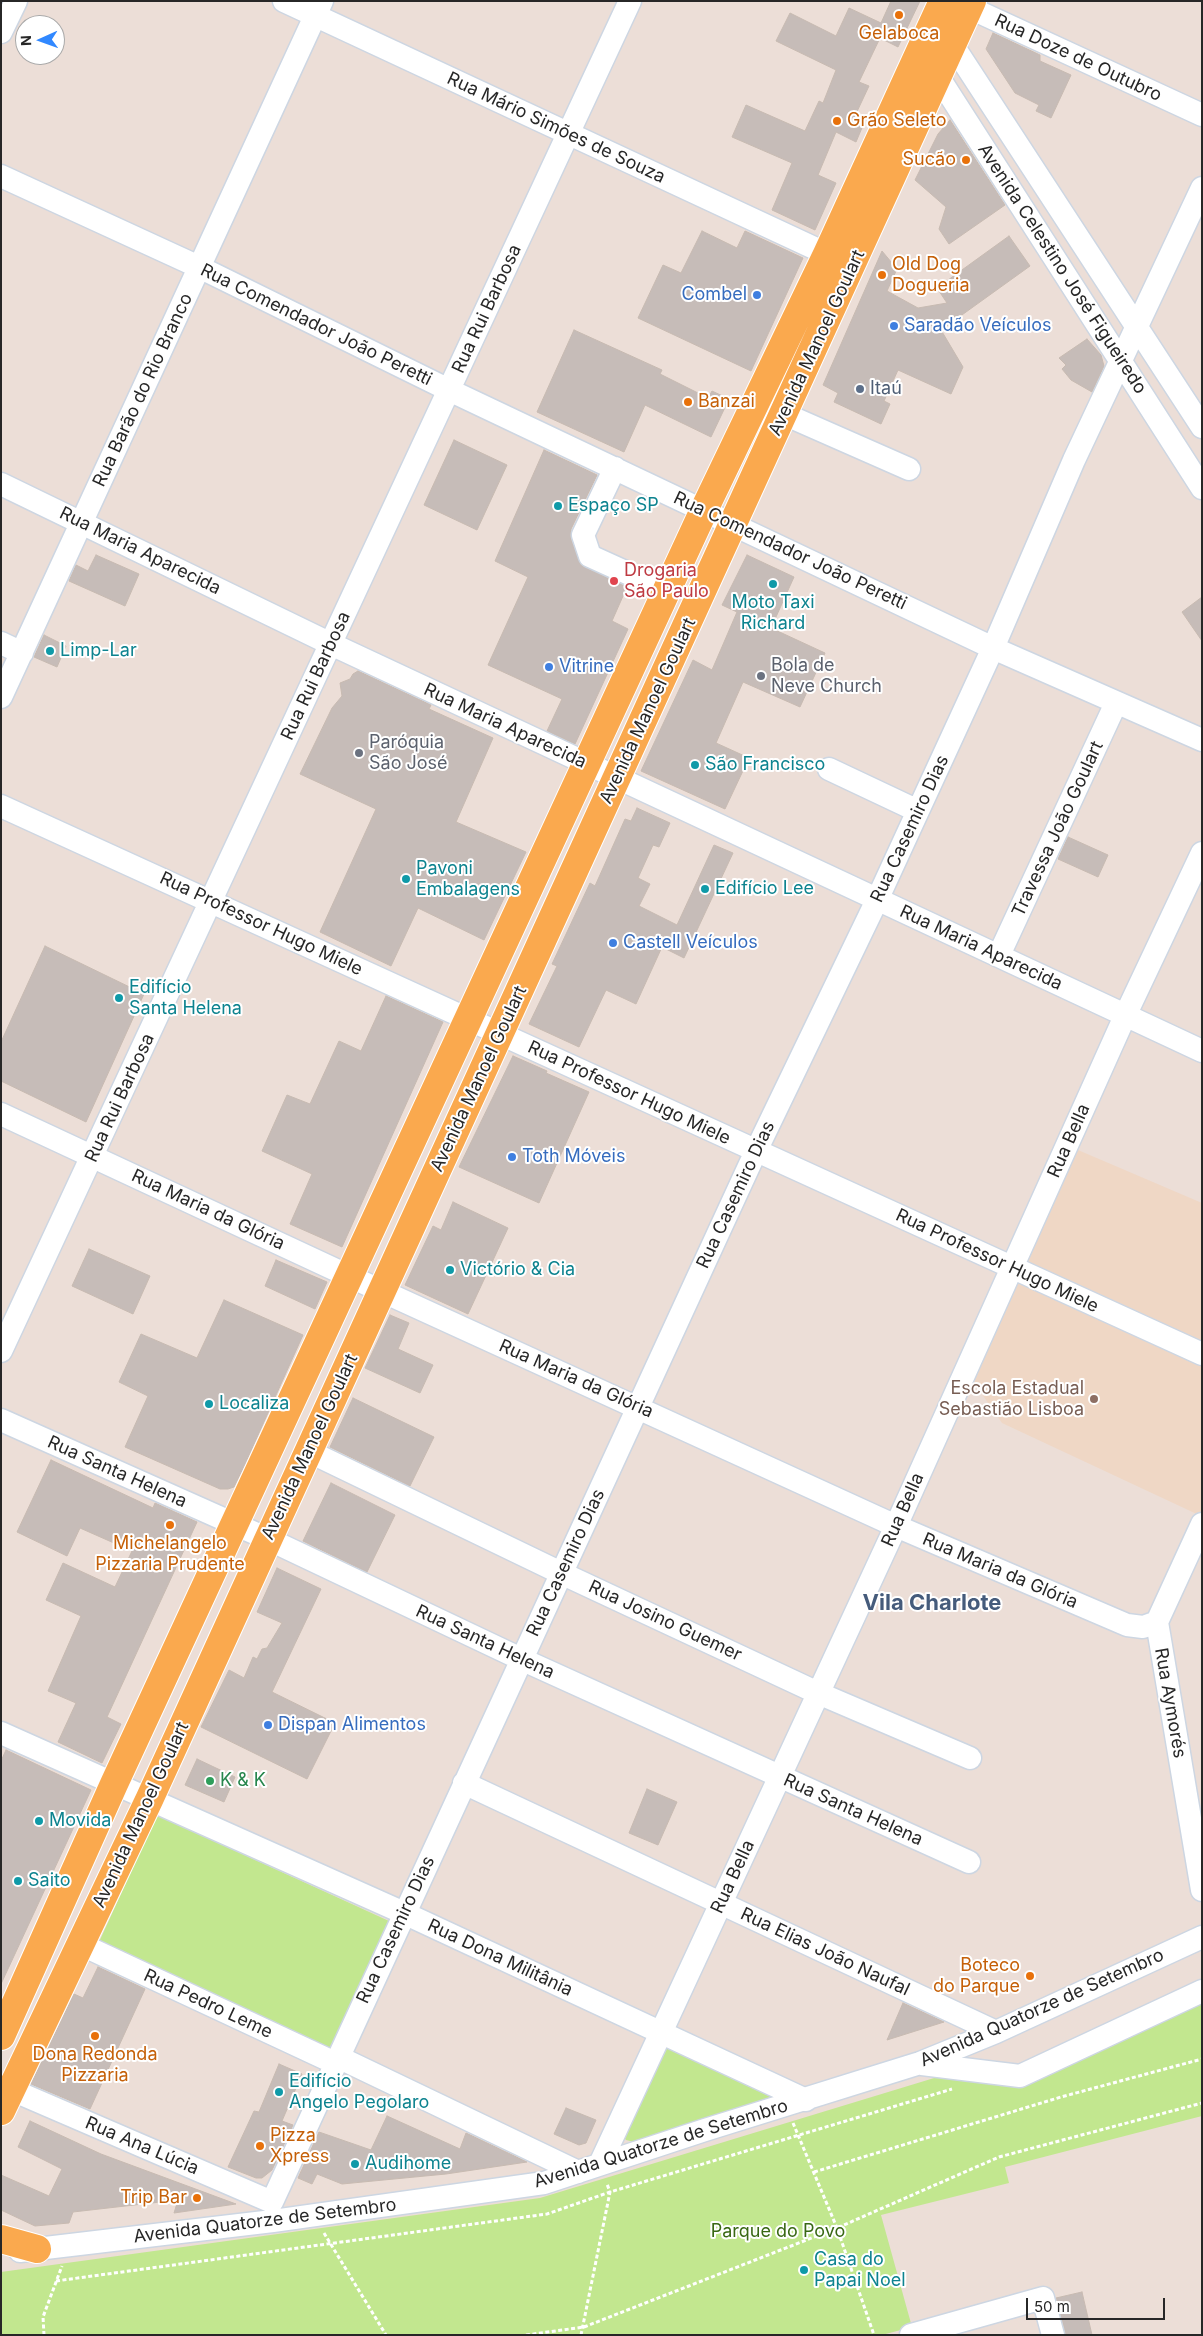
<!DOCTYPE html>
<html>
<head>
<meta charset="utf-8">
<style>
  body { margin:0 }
  #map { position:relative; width:1203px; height:2336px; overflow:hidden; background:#ecded7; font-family:Inter,sans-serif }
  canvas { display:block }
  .frame { position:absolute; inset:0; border:2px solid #272727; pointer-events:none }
  .north { position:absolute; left:15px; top:15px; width:50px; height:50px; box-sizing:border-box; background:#fff; border:1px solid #a9a9a9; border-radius:50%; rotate:268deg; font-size:14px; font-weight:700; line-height:20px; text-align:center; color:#272727 }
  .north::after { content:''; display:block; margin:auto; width:18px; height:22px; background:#3188ff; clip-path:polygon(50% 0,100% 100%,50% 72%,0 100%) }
  .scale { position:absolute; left:1026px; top:2298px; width:139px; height:22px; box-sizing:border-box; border:2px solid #272727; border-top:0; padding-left:6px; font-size:15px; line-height:18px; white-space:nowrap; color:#272727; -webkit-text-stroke:4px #fff; paint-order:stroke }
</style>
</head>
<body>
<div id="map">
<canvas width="1203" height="2336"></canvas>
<div class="frame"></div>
<div class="north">N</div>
<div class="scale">50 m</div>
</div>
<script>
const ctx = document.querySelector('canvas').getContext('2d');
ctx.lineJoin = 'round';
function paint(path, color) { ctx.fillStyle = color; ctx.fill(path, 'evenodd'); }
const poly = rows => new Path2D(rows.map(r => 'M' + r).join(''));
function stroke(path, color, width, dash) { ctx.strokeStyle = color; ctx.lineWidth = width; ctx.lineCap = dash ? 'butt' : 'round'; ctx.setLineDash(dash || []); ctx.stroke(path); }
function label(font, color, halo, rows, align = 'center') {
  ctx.font = font + ' Inter,sans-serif'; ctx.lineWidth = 4; ctx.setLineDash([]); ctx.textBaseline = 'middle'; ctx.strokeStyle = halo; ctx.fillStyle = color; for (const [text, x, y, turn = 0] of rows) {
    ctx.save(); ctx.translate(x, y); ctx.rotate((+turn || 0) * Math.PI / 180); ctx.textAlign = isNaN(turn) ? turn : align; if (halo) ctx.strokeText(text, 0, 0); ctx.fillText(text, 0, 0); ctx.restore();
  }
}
paint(poly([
  [1071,1147,1202,1203,1201,1516,1002,1423,968,1374]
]), '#efd7c5');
paint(poly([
  [157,1815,389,1921,331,2049,99,1942],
  [1202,1997,1202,2116,1005,2167,1009,2183,881,2215,912,2327,882,2335,1,2335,1,2272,540,2198,944,2075,1023,2077],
  [665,2048,670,2049,773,2098,634,2142,626,2140,621,2134]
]), '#c2e78f');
const building = poly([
  [891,1,920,1,898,47,880,38,859,82,869,86,854,118,864,123,856,142,836,132,818,175,836,183,815,230,772,210,792,163,732,137,746,105,805,131,819,101,823,103,836,70,776,41,790,13,836,36,849,8,881,23,891,1],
  [993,33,1040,55,1040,61,1071,75,1051,118,1036,111,1039,105,1015,93,986,49,993,33],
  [950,120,1005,205,949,244,939,229,946,207,915,180,938,134,950,120],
  [702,231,737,248,745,231,803,258,751,371,638,318,663,265,681,273,702,231],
  [1009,236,1030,266,941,330,963,367,951,394,898,370,884,401,890,404,881,424,834,402,838,393,823,385,882,251,897,269,887,291,918,308,947,303,937,288,1009,236],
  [574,330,662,370,660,374,708,398,712,391,729,399,711,437,645,405,624,452,537,412,574,330],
  [1087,339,1101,355,1104,366,1092,392,1071,380,1062,369,1066,365,1059,358,1087,339],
  [454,440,507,465,477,530,424,505,454,440],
  [544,450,597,475,571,529,571,539,581,565,627,587,612,621,628,629,575,744,547,731,562,699,488,665,528,577,495,561,544,450],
  [96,555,139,574,125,606,69,581,76,565,88,571,96,555],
  [747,555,794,577,771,628,825,653,800,707,743,682,716,743,749,758,725,809,641,771,693,660,712,670,737,612,722,605,747,555],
  [1202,597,1202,641,1182,612,1202,597],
  [44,635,66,646,57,667,34,657,44,635],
  [358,671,431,705,429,709,493,738,456,822,526,852,484,940,418,908,391,966,320,932,376,809,300,774,332,708,342,696,340,683,350,679,353,674,358,671],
  [637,808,670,823,659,847,653,845,638,878,650,884,639,906,677,925,714,845,733,853,684,958,662,947,636,1004,606,990,579,1047,529,1024,557,966,552,964,590,883,595,886,625,819,631,821,637,808],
  [1068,837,1108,855,1098,877,1058,859,1068,837],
  [45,946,144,994,86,1122,1,1081,1,1042,45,946],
  [386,996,443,1022,342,1247,290,1224,312,1174,262,1151,287,1095,310,1104,339,1041,361,1051,386,996],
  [513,1056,547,1071,546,1073,589,1092,539,1203,459,1167,513,1056],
  [453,1202,508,1228,468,1314,405,1285,433,1226,441,1230,453,1202],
  [89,1249,150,1276,133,1314,72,1286,89,1249],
  [276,1260,327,1282,315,1309,265,1286,276,1260],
  [224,1300,303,1335,245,1464,234,1487,228,1489,220,1489,125,1447,148,1396,119,1382,141,1334,197,1358,224,1300],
  [390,1315,409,1323,398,1349,433,1365,420,1393,365,1368,390,1315],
  [353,1398,434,1437,410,1486,330,1447,353,1398],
  [51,1460,153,1508,155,1503,197,1522,107,1717,121,1724,102,1763,58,1742,76,1703,48,1691,81,1616,46,1600,63,1563,115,1587,132,1551,80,1528,67,1556,17,1532,51,1460],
  [331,1483,395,1515,367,1572,303,1541,331,1483],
  [277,1568,321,1589,272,1692,335,1723,307,1779,201,1727,229,1670,244,1678,253,1657,257,1659,262,1649,267,1648,282,1623,257,1612,277,1568],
  [6,1750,91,1790,1,1984,1,1761,6,1750],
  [197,1759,235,1777,224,1802,185,1785,197,1759],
  [647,1789,677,1802,658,1845,629,1833,647,1789],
  [98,1967,145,1989,90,2109,31,2084,74,1994,83,1998,98,1967],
  [903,2003,944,2022,887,2040,903,2003],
  [279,2064,302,2074,282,2121,293,2125,272,2170,262,2178,256,2178,228,2167,254,2111,259,2112,279,2064],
  [566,2108,596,2120,586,2143,579,2145,554,2134,566,2108],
  [387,2116,460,2149,466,2133,527,2162,446,2174,342,2184,317,2174,312,2184,298,2178,319,2132,371,2150,387,2116],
  [30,2121,101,2154,236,2204,174,2213,178,2200,73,2212,69,2223,35,2226,1,2210,1,2175,49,2196,62,2169,18,2147,30,2121],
  [1082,2292,1092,2335,1066,2335,1056,2298,1082,2292]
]);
paint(building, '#c6bcb8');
stroke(building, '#c7bab1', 1);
const minor = poly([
  [284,1,827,254],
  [955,1,1202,115],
  [950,29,952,44,1202,427],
  [1,32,16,1],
  [930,64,1202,488],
  [1,176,199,267,449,390,993,648,1202,740],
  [784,414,909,469],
  [615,468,583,535,590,556,667,591],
  [1,484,331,644,1202,1051],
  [1,643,22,653],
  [1,697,322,1],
  [829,769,918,811],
  [1,806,1202,1354],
  [999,955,1116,703],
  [1,1114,351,1277,896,1526,1127,1625,1143,1627,1157,1622],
  [1,1351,630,1],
  [1,1420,268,1539,521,1659,969,1862],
  [308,1451,561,1573,818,1693,970,1758],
  [1202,1524,1157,1622,1202,1890],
  [1,1733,404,1913,806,2100],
  [464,1783,996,2032],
  [80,1944,335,2063],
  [338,2057,578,2172],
  [922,2064,1020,2076,1202,1991],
  [12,2090,272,2202],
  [600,2164,896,1526,1125,1016,1202,853],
  [272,2202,756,1151,877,900,993,648,1074,460,1202,188],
  [20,2251,273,2221,544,2183,705,2130,920,2063,996,2032,1202,1937],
  [911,2335,1043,2298,1053,2335]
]);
const major = poly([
  [1,2036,114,1784,704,510,827,254,943,1],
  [1,2111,149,1800,972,1],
  [1,2239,37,2249]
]);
stroke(minor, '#cdd6e2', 25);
stroke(major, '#fff', 30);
stroke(poly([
  [793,2123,837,2228,874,2335],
  [814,2172,1061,2097,1202,2059],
  [324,2233,386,2335],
  [56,2281,547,2214,610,2192,952,2089],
  [44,2335,43,2317,62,2266],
  [526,2335,584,2327,837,2228,999,2157,1202,2103],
  [581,2335,610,2192,607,2184]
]), '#fff', 3, [4, 2.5]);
stroke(minor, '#fff', 22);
stroke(major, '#faa94e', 28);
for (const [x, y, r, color] of [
  [899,15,5,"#e8710a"],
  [837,121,5,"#e8710a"],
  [966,160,5,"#e8710a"],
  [882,275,5,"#e8710a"],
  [757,295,5,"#3f7fe0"],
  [894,326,5,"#3f7fe0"],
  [860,389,5,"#5c6f8a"],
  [688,402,5,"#e8710a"],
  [558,506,5,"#0f9aa8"],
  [614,581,5,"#e0444e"],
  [773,584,5,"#0f9aa8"],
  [50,651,5,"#0f9aa8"],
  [549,667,5,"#3f7fe0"],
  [761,676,5,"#6b7280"],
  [359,753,5,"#6b7280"],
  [695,765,5,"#0f9aa8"],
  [406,879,5,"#0f9aa8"],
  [705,889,5,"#0f9aa8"],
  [613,943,5,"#3f7fe0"],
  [119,998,5,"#0f9aa8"],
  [512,1157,5,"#3f7fe0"],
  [450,1270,5,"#0f9aa8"],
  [1094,1399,5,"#8d6e63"],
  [209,1404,5,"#0f9aa8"],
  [170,1525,5,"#e8710a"],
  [268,1725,5,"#3f7fe0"],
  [210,1781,5,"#2e9e5b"],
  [39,1821,5,"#0f9aa8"],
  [18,1881,5,"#0f9aa8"],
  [1030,1976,5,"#e8710a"],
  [95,2036,5,"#e8710a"],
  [279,2092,5,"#0f9aa8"],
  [260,2146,5,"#e8710a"],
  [355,2164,5,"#0f9aa8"],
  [197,2198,5,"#e8710a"],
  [804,2270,5,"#0f9aa8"]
]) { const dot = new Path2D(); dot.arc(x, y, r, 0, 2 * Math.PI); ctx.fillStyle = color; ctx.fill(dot); stroke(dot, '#fff', 2); }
label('18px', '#c56008', '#fff', [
  ["Gelaboca",899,34,"center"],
  ["Grão Seleto",847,121],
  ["Sucão",956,160,"right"],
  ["Old Dog",892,265],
  ["Dogueria",892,286],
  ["Banzai",698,402],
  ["Michelangelo",170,1544,"center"],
  ["Pizzaria Prudente",170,1565,"center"],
  ["Boteco",1020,1966,"right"],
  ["do Parque",1020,1987,"right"],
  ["Dona Redonda",95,2055,"center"],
  ["Pizzaria",95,2076,"center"],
  ["Pizza",270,2136],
  ["Xpress",270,2157],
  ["Trip Bar",187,2198,"right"]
], 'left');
label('18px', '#272727', '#fff', [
  ["Rua Doze de Outubro",1078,58,25],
  ["Rua Mário Simões de Souza",556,128,25],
  ["Avenida Celestino José Figueiredo",1062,269,57],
  ["Rua Rui Barbosa",487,309,-65],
  ["Rua Comendador João Peretti",316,325,26],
  ["Avenida Manoel Goulart",817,343,-65],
  ["Rua Barão do Rio Branco",143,390,-65],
  ["Rua Maria Aparecida",140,551,26],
  ["Rua Comendador João Peretti",790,551,25],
  ["Rua Rui Barbosa",316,676,-65],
  ["Avenida Manoel Goulart",648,711,-65],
  ["Rua Maria Aparecida",505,726,25],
  ["Rua Casemiro Dias",910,829,-65],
  ["Travessa João Goulart",1058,829,-65],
  ["Rua Professor Hugo Miele",261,924,25],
  ["Rua Maria Aparecida",981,948,25],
  ["Avenida Manoel Goulart",479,1079,-65],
  ["Rua Professor Hugo Miele",629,1093,25],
  ["Rua Rui Barbosa",120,1098,-65],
  ["Rua Bella",1069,1141,-66],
  ["Rua Casemiro Dias",736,1195,-65],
  ["Rua Maria da Glória",208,1210,25],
  ["Rua Professor Hugo Miele",997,1261,25],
  ["Rua Maria da Glória",576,1379,24],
  ["Avenida Manoel Goulart",310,1447,-65],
  ["Rua Santa Helena",117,1472,24],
  ["Rua Bella",903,1510,-66],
  ["Rua Casemiro Dias",566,1563,-65],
  ["Rua Maria da Glória",1000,1571,23],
  ["Rua Josino Guemer",665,1621,25],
  ["Rua Santa Helena",485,1642,25],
  ["Rua Aymorés",1170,1703,80],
  ["Rua Santa Helena",853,1810,24],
  ["Avenida Manoel Goulart",141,1815,-65],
  ["Rua Bella",733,1877,-65],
  ["Rua Casemiro Dias",396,1930,-65],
  ["Rua Elias João Naufal",825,1952,25],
  ["Rua Dona Militânia",500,1958,25],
  ["Rua Pedro Leme",208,2004,25],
  ["Avenida Quatorze de Setembro",1042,2008,-24],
  ["Avenida Quatorze de Setembro",661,2144,-17],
  ["Rua Ana Lúcia",142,2146,23],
  ["Avenida Quatorze de Setembro",265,2221,-7]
]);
label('18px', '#366cbe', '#fff', [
  ["Combel",747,295,"right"],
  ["Saradão Veículos",904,326],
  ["Vitrine",559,667],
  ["Castell Veículos",623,943],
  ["Toth Móveis",522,1157],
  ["Dispan Alimentos",278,1725]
], 'left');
label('18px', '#4e5e75', '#fff', [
  ["Itaú",870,389]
], 'left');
label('18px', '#0d838f', '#fff', [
  ["Espaço SP",568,506],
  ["Moto Taxi",773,603,"center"],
  ["Richard",773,624,"center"],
  ["Limp-Lar",60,651],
  ["São Francisco",705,765],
  ["Pavoni",416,869],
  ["Embalagens",416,890],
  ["Edifício Lee",715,889],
  ["Edifício",129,988],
  ["Santa Helena",129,1009],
  ["Victório & Cia",460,1270],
  ["Localiza",219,1404],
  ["Movida",49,1821],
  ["Saito",28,1881],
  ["Edifício",289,2082],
  ["Angelo Pegolaro",289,2103],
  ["Audihome",365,2164],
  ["Casa do",814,2260],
  ["Papai Noel",814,2281]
], 'left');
label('18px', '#be3a42', '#fff', [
  ["Drogaria",624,571],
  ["São Paulo",624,592]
], 'left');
label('18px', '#5b616d', '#fff', [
  ["Bola de",771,666],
  ["Neve Church",771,687],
  ["Paróquia",369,743],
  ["São José",369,764]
], 'left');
label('18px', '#785e54', '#fff', [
  ["Escola Estadual",1084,1389],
  ["Sebastião Lisboa",1084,1410]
], 'right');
label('18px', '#27864d', '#fff', [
  ["K & K",220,1781]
], 'left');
label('18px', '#396814', '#fff', [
  ["Parque do Povo",778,2232]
]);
label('bold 22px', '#455b7b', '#fff', [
  ["Vila Charlote",932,1603]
]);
</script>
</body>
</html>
